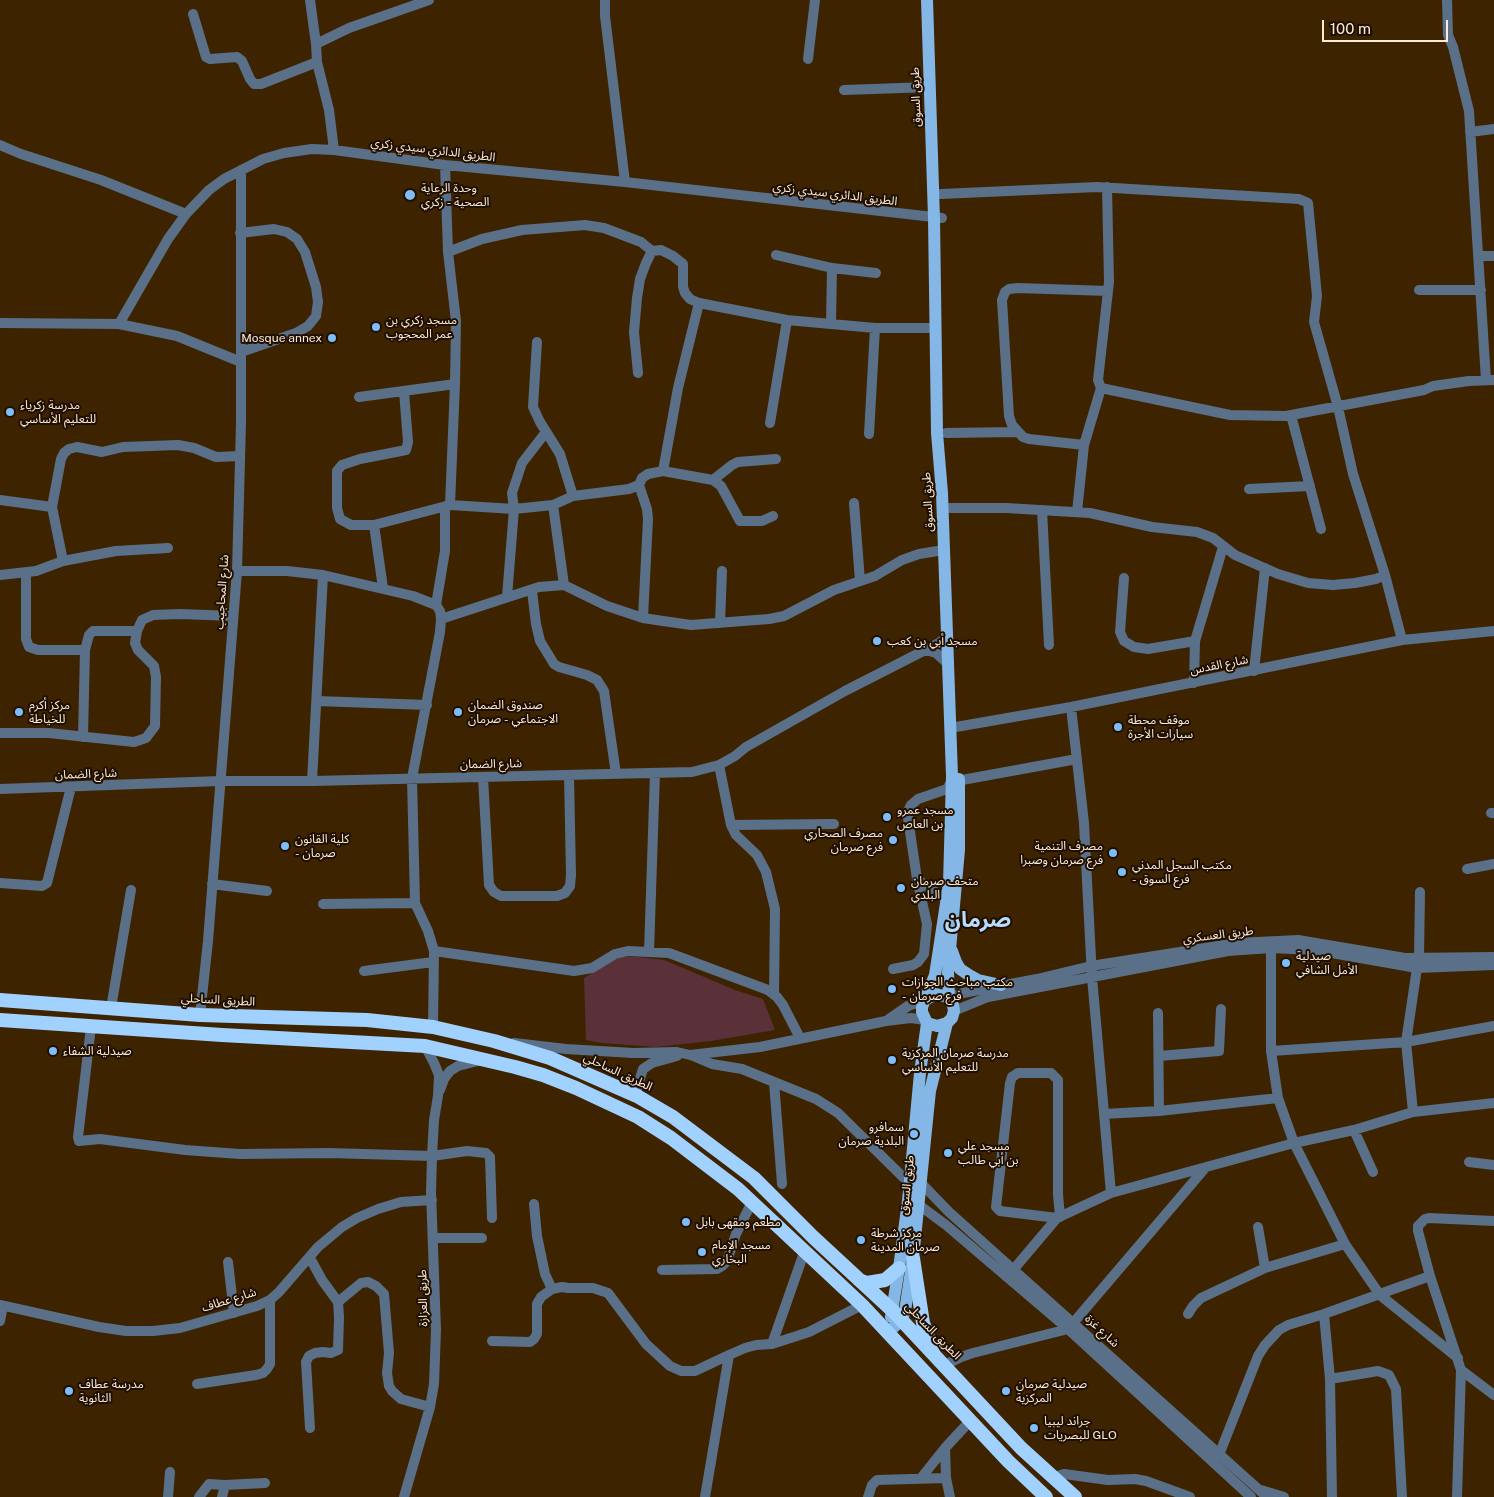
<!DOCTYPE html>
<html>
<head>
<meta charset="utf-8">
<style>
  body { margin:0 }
  #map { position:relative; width:1494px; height:1497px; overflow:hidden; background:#3e2301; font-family:"Public Sans",sans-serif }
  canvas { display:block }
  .scale { position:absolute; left:1322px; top:20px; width:126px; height:22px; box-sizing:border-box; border:2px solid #fcebd9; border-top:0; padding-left:6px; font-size:15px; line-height:18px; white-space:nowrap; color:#fcebd9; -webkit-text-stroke:4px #1f0f00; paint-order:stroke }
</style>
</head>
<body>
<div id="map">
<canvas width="1494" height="1497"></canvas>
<div class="scale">100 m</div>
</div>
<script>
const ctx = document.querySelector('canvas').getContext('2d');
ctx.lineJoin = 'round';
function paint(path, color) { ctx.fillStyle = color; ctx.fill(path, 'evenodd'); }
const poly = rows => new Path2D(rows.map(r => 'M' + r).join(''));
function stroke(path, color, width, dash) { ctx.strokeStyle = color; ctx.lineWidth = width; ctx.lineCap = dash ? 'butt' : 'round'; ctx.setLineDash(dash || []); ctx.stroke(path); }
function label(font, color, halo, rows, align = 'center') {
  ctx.font = font + ' "Public Sans","Noto Sans Arabic",sans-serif'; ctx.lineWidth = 4; ctx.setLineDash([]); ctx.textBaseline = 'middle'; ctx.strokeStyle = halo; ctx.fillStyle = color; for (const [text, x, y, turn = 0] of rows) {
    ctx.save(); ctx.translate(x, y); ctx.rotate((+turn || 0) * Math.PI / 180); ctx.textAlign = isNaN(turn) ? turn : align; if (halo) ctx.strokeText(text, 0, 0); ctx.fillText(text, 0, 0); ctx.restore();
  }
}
paint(poly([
  [618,957,639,957,664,960,735,990,763,999,775,1030,711,1041,656,1047,602,1043,586,1040,584,978]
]), '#5a3139');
stroke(poly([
  [310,0,316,44,317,62,329,110,334,150],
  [605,0,605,16,625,182],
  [1447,0,1448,35,1453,47,1469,111,1486,380],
  [193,14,206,57,210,59,237,57,242,61,250,79,254,84,261,84,317,62],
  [316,44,349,28,429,0],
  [808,59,815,0],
  [844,90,930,87],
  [1470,132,1494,129],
  [0,145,21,154,101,180,186,214],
  [941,194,1097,187,1299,199,1308,203,1317,296,1314,322,1338,407,1353,474,1385,575,1402,640],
  [240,233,274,229,287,232,297,239,305,252,316,287,318,302,316,316,308,326,296,333,241,352],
  [448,252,482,239,522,230,585,225,604,228,641,242,652,251,661,250,673,256,683,264,683,287,685,293,690,299,699,303,787,320,875,328,936,328],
  [776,255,832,268,876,273],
  [1479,256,1494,256],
  [1419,290,1481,290],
  [0,323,119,324,168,239,186,214,209,190,224,179,263,159,284,153,312,149,334,150,445,165,625,182,942,218],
  [119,324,177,336,241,362],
  [831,324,832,268],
  [537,342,533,407,540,422,560,454,573,496],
  [638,373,634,332,637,298,640,279,646,263,652,251],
  [1101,388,1230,415,1286,416,1424,390,1433,386,1469,381,1494,380],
  [404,391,408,442,406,450,360,459,342,465,337,471,337,508,340,519,351,525,374,525,450,505,514,509,553,505,564,585],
  [359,397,455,384,456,321,448,252,445,165],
  [1291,415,1321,529],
  [770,423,787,320],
  [946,433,1017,432],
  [869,434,875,328],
  [1084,445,1029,439,1023,437,1012,425,1009,416,1002,300,1005,292,1009,289,1018,288,1108,291],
  [663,471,678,388,699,303],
  [713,480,732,465,738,462,776,459],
  [639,485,647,509,648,519,643,618],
  [1249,489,1310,486],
  [0,500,52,507],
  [854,503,860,581],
  [450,505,455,384],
  [553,505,573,496,629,489,639,485,642,478,648,474,663,471,713,480,721,486,740,521,762,521,773,516],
  [950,508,1006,508,1090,513,1152,527,1197,532,1213,538,1235,555,1278,574,1308,583,1333,585,1355,583,1376,579,1385,575],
  [1042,510,1049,645],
  [1077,512,1084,445,1101,388,1098,380,1109,282,1107,187],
  [374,525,383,588],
  [63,561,116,551,168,548],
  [237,571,287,571,323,575,413,596,436,605,440,611,441,619,440,632,412,778,415,903,428,931,434,951,433,1027],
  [26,573,26,639,29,647,38,650,85,650],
  [0,575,36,571,63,561,52,507,61,459,64,453,69,449,77,447,102,452,123,447,178,445,194,448,216,457,240,456],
  [1124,578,1120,632,1124,641,1134,647,1148,649,1195,641],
  [532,591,536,624,540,641,554,664,559,667,587,675,597,680,604,691,616,774],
  [507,597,514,509,512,493,522,463,546,432],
  [436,605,445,551,445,507],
  [441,619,539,587,564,585,607,606,643,618,663,621,691,625,769,619,784,616,834,590,875,576,902,560,919,554,944,550],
  [720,623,722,571],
  [926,650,936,653,947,663],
  [1254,671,1265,568],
  [1194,683,1195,641,1223,547],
  [317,701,427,705],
  [1071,707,1084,823,1092,977,1111,1193],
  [950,728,1071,707,1402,640,1494,631],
  [0,733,49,733,134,742,146,738,155,726,156,677,154,666,138,650,135,643,137,631,142,620,153,615,180,614,233,616],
  [83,737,85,650,89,635,93,631,137,631],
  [719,765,731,825,736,835,757,855,766,872,775,909,774,995],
  [483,777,489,885,494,892,501,896,557,896,565,893,570,886,571,875,569,775],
  [312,781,323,575],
  [0,789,220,781,312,781,692,772,719,765,735,756,746,747,845,691,939,643,947,636],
  [1491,813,1494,813],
  [731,825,834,824],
  [1467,869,1494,864],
  [0,883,42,886,47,883,71,787],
  [212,884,267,891],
  [947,900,917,879,908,818,908,811,911,805,918,799,947,789,951,782,1077,759],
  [323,904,415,903],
  [1271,948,1271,1051,1278,1098,1294,1143,1345,1244,1380,1295,1458,1358],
  [434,951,574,971,592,968,615,954,628,951,669,953,768,990,777,997,783,1005,800,1038],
  [649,952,655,773],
  [1419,957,1420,892],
  [893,969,913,965,918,962,924,954,927,924,917,879],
  [364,971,433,962],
  [949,998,963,993,1037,979,1091,966,1237,943,1298,940,1405,958,1494,957],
  [111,1008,131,890],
  [954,1011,988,997,1228,951,1271,948,1315,950,1417,968,1494,965],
  [1158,1013,1159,1111],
  [200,1015,208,941,237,571,241,423,241,170],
  [889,1019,908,1006,925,1000],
  [91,1027,78,1137,79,1141,100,1139,185,1150,240,1154,329,1153,432,1156,467,1151,486,1153,490,1157,492,1218],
  [514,1043,566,1049,633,1053,677,1052,690,1055,760,1047,886,1021,911,1018,925,1020],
  [1271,1051,1406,1042,1494,1026],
  [693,1056,712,1064,742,1069,816,1099,838,1113,909,1183],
  [1159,1056,1219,1051,1221,1009],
  [774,1082,782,1184],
  [440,1090,444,1079,450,1071,458,1066,482,1060],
  [637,1096,637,1088,643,1069,652,1063,677,1056],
  [1413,1112,1406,1042,1417,968],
  [1104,1114,1159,1111,1278,1098],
  [1354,1130,1373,1172],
  [1469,1162,1494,1165],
  [921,1183,949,1212,1267,1497],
  [534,1204,537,1236,545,1274,552,1289],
  [919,1205,946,1225,1068,1329,1251,1497],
  [1057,1218,1000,1211,996,1207,1010,1083,1012,1077,1018,1073,1051,1073,1058,1080,1058,1194,1060,1217],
  [1258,1227,1265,1268],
  [434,1238,482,1238],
  [310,1258,322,1280,338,1302,339,1317,338,1350,331,1353,323,1352,315,1353,309,1356,306,1362,310,1428],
  [228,1262,234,1313],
  [662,1270,717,1269,722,1266,727,1261,736,1234,752,1202],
  [1013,1270,1057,1218,1111,1193,1294,1143,1354,1130,1413,1112,1494,1103],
  [338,1302,361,1283,368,1282,376,1286,384,1294,389,1353,387,1373,389,1386,392,1391,401,1399,430,1407],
  [0,1305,99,1327,126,1331,153,1331,180,1328,257,1306,270,1300,279,1292,318,1247,342,1227,357,1218,378,1209,401,1202,432,1200],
  [1188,1314,1193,1306,1201,1298,1265,1268,1345,1244],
  [1324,1314,1330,1379,1332,1497],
  [0,1321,3,1306],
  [492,1341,530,1342,534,1339,537,1334,537,1304,541,1297,552,1289,562,1287,568,1288,593,1288,608,1293,646,1344,670,1366,681,1371,695,1371,729,1355],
  [772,1344,805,1250],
  [945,1365,961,1357,973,1353,1068,1329,1206,1167],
  [1461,1370,1494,1395],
  [1330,1379,1378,1371,1389,1375,1396,1389,1402,1497],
  [197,1384,256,1375,263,1373,267,1369,270,1364,270,1300],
  [945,1448,946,1478,950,1497],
  [1219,1455,1258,1356,1265,1345,1279,1330,1288,1325,1324,1314,1430,1276],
  [921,1478,945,1448,970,1421],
  [1052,1478,1064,1474,1108,1480,1135,1479,1146,1481,1190,1497],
  [1261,1490,1284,1497],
  [168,1497,170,1472],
  [199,1497,209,1484,225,1485],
  [222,1497,225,1485,265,1483],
  [404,1497,430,1407,434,1384,436,1330,431,1192,432,1156,434,1120,438,1096,439,1075,434,1063,425,1046],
  [705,1497,729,1355,745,1348,756,1345,772,1344,809,1332,862,1305],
  [868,1497,872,1485,877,1480,946,1478],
  [1457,1497,1461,1370,1430,1276,1418,1231,1418,1226,1425,1219,1429,1218,1494,1221]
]), '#597088', 10);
stroke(poly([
  [952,951,956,962,960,969,969,975,978,980,1001,985],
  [949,998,948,972,959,850,959,779],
  [925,1000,936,994,947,997,953,1005,954,1011,952,1018,947,1023,937,1026,927,1023,922,1012,922,1007,935,975,949,884,952,776,942,493,937,433,934,218,927,0],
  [891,1317,899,1268,908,1201,920,1073,927,1023],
  [888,1332,901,1321,905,1311,913,1258,930,1091,947,1023]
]), '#84b6e6', 12);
stroke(poly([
  [0,1000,200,1015,367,1020,433,1027,494,1041,550,1058,637,1096,673,1117,754,1178,813,1237,893,1311,1021,1448,1075,1497],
  [0,1020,222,1035,425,1046,515,1067,543,1075,576,1088,638,1117,671,1138,738,1189,862,1305,1008,1461,1046,1497],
  [913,1258,923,1323,933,1350],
  [859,1280,867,1283,885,1280,899,1268]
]), '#a1d1ff', 14);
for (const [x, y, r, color] of [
  [410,195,6,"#7ebdf9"],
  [376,327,5,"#7ebdf9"],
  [332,338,5,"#7ebdf9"],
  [10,412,5,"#7ebdf9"],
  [877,641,5,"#7ebdf9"],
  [19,712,5,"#7ebdf9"],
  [458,712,5,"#7ebdf9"],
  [1118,727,5,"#7ebdf9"],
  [887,817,5,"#7ebdf9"],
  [893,840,5,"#7ebdf9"],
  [285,846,5,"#7ebdf9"],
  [1113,853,5,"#7ebdf9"],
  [1122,872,5,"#7ebdf9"],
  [901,888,5,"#7ebdf9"],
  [1286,963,5,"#7ebdf9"],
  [892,989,5,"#7ebdf9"],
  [53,1051,5,"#7ebdf9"],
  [892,1060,5,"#7ebdf9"],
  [914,1134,5,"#7ebdf9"],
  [948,1153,5,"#7ebdf9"],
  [686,1222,5,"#7ebdf9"],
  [861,1240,5,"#7ebdf9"],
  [702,1252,5,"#7ebdf9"],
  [69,1391,5,"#7ebdf9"],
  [1006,1391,5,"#7ebdf9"],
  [1034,1428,5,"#7ebdf9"]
]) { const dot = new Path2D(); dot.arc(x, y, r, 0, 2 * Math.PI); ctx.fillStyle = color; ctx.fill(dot); stroke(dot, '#1f0f00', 2); }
label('12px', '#fcebd9', '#1f0f00', [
  ["طريق السوق",916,97,-92],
  ["الطريق الدائري سيدي زكري",433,150,7],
  ["الطريق الدائري سيدي زكري",835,194,7],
  ["طريق السوق",928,502,-93],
  ["شارع المحاجيب",222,592,-86],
  ["شارع القدس",1219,665,-11],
  ["شارع الضمان",491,764,-1],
  ["شارع الضمان",86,774,-2],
  ["طريق العسكري",1218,935,-7],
  ["الطريق الساحلي",218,1000,3],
  ["الطريق الساحلي",618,1072,25],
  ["طريق السوق",907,1185,-84],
  ["طريق العزازة",423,1298,-91],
  ["شارع عطاف",229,1300,-17],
  ["الطريق الساحلي",933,1331,46],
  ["شارع غزة",1102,1331,43]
]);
label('12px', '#fcebd9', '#1f0f00', [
  ["وحدة الرعاية",421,188],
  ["الصحية - زكري",421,202],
  ["مسجد زكري بن",386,320],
  ["عمر المحجوب",386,334],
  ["Mosque annex",322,338,"right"],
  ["مدرسة زكرياء",20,405],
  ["للتعليم الأساسي",20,419],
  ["مسجد أبي بن كعب",887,641],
  ["مركز أكرم",29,705],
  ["للخياطة",29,719],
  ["صندوق الضمان",468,705],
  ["الاجتماعي - صرمان",468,719],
  ["موقف محطة",1128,720],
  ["سيارات الأجرة",1128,734],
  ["مسجد عمرو",897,810],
  ["بن العاص",897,824],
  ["مصرف الصحاري",883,833,"right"],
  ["فرع صرمان",883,847,"right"],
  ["كلية القانون",295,839],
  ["- صرمان",295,853],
  ["مصرف التنمية",1103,846,"right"],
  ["فرع صرمان وصبرا",1103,860,"right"],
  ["مكتب السجل المدني",1132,865],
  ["- فرع السوق",1132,879],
  ["متحف صرمان",911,881],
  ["البلدي",911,895],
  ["صيدلية",1296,956],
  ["الأمل الشافي",1296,970],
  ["مكتب مباحث الجوازات",902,982],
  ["- فرع صرمان",902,996],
  ["صيدلية الشفاء",63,1051],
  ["مدرسة صرمان المركزية",902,1053],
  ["للتعليم الأساسي",902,1067],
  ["سمافرو",904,1127,"right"],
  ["البلدية صرمان",904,1141,"right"],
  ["مسجد علي",958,1146],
  ["بن أبي طالب",958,1160],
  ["مطعم ومقهى بابل",696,1222],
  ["مركز شرطة",871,1233],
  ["صرمان المدينة",871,1247],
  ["مسجد الإمام",712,1245],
  ["البخاري",712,1259],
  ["مدرسة عطاف",79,1384],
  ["الثانوية",79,1398],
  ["صيدلية صرمان",1016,1384],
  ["المركزية",1016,1398],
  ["جراند ليبيا",1044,1421],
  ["للبصريات GLO",1044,1435]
], 'left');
label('bold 22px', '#b9dcfe', '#1f0f00', [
  ["صرمان",978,920]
]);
</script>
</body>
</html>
